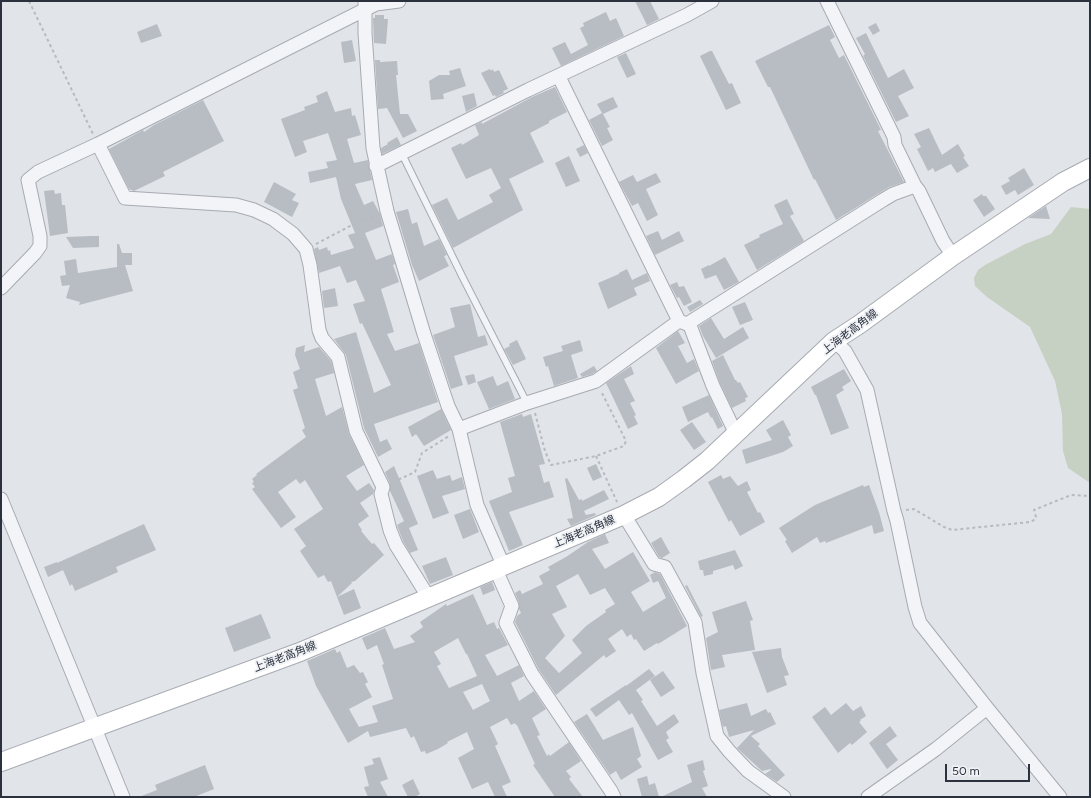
<!DOCTYPE html>
<html>
<head>
<meta charset="utf-8">
<style>
  body { margin:0 }
  #map { position:relative; width:1091px; height:798px; overflow:hidden; background:#e1e4e8; font-family:Figtree,sans-serif }
  canvas { display:block }
  .frame { position:absolute; inset:0; border:2px solid #2b323e; pointer-events:none }
  .scale { position:absolute; left:945px; top:764px; width:85px; height:18px; box-sizing:border-box; border:2px solid #2b323e; border-top:0; padding-left:5px; font-size:12px; line-height:14px; white-space:nowrap; color:#2b323e; -webkit-text-stroke:3px #f0f2f6; paint-order:stroke }
</style>
</head>
<body>
<div id="map">
<canvas width="1091" height="798"></canvas>
<div class="frame"></div>
<div class="scale">50 m</div>
</div>
<script>
const ctx = document.querySelector('canvas').getContext('2d');
ctx.lineJoin = 'round';
function paint(path, color) { ctx.fillStyle = color; ctx.fill(path, 'evenodd'); }
const poly = rows => new Path2D(rows.map(r => 'M' + r).join(''));
function stroke(path, color, width, dash) { ctx.strokeStyle = color; ctx.lineWidth = width; ctx.lineCap = dash ? 'butt' : 'round'; ctx.setLineDash(dash || []); ctx.stroke(path); }
function label(font, color, halo, rows, align = 'center') {
  ctx.font = font + ' Figtree,"Noto Sans JP",sans-serif'; ctx.lineWidth = 4; ctx.setLineDash([]); ctx.textBaseline = 'middle'; ctx.strokeStyle = halo; ctx.fillStyle = color; for (const [text, x, y, turn = 0] of rows) {
    ctx.save(); ctx.translate(x, y); ctx.rotate((+turn || 0) * Math.PI / 180); ctx.textAlign = isNaN(turn) ? turn : align; if (halo) ctx.strokeText(text, 0, 0); ctx.fillText(text, 0, 0); ctx.restore();
  }
}
paint(poly([
  [1071,207,1090,209,1090,483,1068,468,1063,451,1062,414,1055,381,1030,327,987,297,975,286,974,278,978,270,985,265,1025,244,1051,234]
]), '#c7d1c3');
paint(poly([
  [635,1,650,1,659,19,647,25],
  [606,12,610,21,616,18,624,36,561,66,552,48,565,42,571,54,588,45,580,28,584,26,583,23],
  [375,15,384,15,384,19,388,19,386,44,374,43,373,18,375,18],
  [876,23,880,31,873,35,868,27],
  [157,24,162,36,141,43,137,32],
  [829,25,835,37,830,40,839,58,844,55,881,130,878,131,904,182,889,187,836,220,815,179,814,180,770,87,768,87,755,61],
  [866,33,888,78,904,69,914,88,898,96,909,116,896,122,863,56,865,54,856,38],
  [352,40,356,61,344,63,341,42],
  [710,51,712,51,729,84,732,83,741,103,726,110,700,56],
  [626,53,636,74,627,78,617,57],
  [375,60,380,60,380,62,397,61,398,75,396,75,400,114,408,114,417,131,403,138,387,108,378,109],
  [460,68,466,86,443,94,444,99,431,100,429,81,439,75,450,75,449,71],
  [490,69,491,71,493,69,494,72,499,70,508,89,503,91,504,93,496,97,495,95,493,96,481,73],
  [555,87,567,112,549,121,549,123,530,133,544,162,509,179,523,210,453,248,432,205,447,198,458,220,493,202,489,195,501,188,491,168,466,179,451,148,461,143,462,145,479,135,475,125,482,122,482,124,532,97],
  [327,91,335,112,351,108,352,116,355,115,361,135,347,139,354,163,368,160,372,180,355,184,364,205,373,201,380,214,383,226,365,233,376,260,392,254,395,264,393,265,399,282,381,289,394,332,387,334,395,351,419,343,438,402,374,424,380,442,387,439,392,449,378,457,364,428,346,355,334,339,356,332,374,393,391,385,362,323,360,324,353,304,365,301,356,280,347,283,340,266,319,273,314,249,318,247,319,250,327,247,328,251,330,250,331,255,354,248,348,235,355,233,341,199,336,177,310,183,308,172,328,168,326,162,337,160,328,133,303,141,307,152,295,157,281,119,305,110,304,107,318,102,316,96],
  [474,93,477,106,466,112,462,96],
  [613,97,618,107,603,114,610,127,607,128,613,140,602,146,589,120,602,113,597,104],
  [203,100,224,141,163,172,165,176,134,191,129,189,109,149,143,130,144,132,154,125],
  [929,128,942,155,958,144,965,156,963,157,969,166,957,173,951,164,935,172,933,168,928,171,917,149,921,147,914,134],
  [397,137,401,145,382,154,381,148,388,144,387,143],
  [584,145,588,153,580,157,576,149],
  [569,156,580,181,566,187,555,163],
  [1024,168,1034,185,1018,195,1015,190,1006,195,1001,186,1010,181,1008,178],
  [656,173,661,182,646,189,658,215,647,221,638,203,632,206,619,182,633,175,637,182],
  [274,182,296,194,292,200,299,203,292,217,264,202],
  [54,190,55,194,61,193,62,205,65,205,68,233,50,236,44,191],
  [982,194,983,196,986,196,995,209,984,217,973,200],
  [787,199,794,214,790,216,804,241,757,270,744,245,760,237,759,235,783,224,774,205],
  [1046,206,1050,219,1028,218],
  [408,209,412,224,417,222,424,246,439,239,447,255,444,256,449,266,419,281,412,265,396,212],
  [658,231,662,240,679,231,684,241,655,255,646,236],
  [91,236,99,236,99,247,73,248,66,237],
  [117,244,119,244,122,253,132,253,132,265,125,265,133,291,79,305,80,302,66,298,70,285,62,286,60,276,66,275,64,261,76,259,78,273,117,267],
  [725,257,739,282,724,290,716,275,705,279,701,269,709,265,709,266],
  [627,269,632,280,647,273,650,281,634,288,637,295,608,309,598,283,619,274,619,273],
  [677,282,679,287,684,286,692,302,684,306,679,297,677,298,670,285],
  [335,288,338,306,324,308,322,291],
  [700,300,703,304,690,312,687,307],
  [745,302,753,320,740,325,732,307],
  [470,304,478,337,485,335,488,345,454,356,463,385,451,389,433,335,455,327,450,308],
  [711,318,724,339,743,327,749,338,716,358,703,336,699,326],
  [678,331,685,343,678,346,687,363,694,359,699,371,676,384,656,348],
  [517,340,526,359,513,365,504,349,510,346,509,344],
  [580,340,583,351,571,355,578,378,554,386,548,366,546,367,543,357,563,351,561,346],
  [305,345,304,352,319,347,331,361,334,373,315,379,326,416,342,407,349,434,364,465,346,476,357,491,369,483,374,490,373,494,360,503,369,516,358,524,362,530,361,531,372,544,374,543,384,555,355,581,351,582,352,583,337,597,331,581,328,582,324,575,318,578,300,551,306,546,294,529,323,509,305,480,300,484,296,479,278,492,296,517,281,528,252,489,255,487,252,483,254,482,252,479,257,475,256,474,306,437,302,430,305,428,293,390,298,388,293,372,300,369,295,355,296,348],
  [723,355,735,380,736,380,738,383,740,382,748,397,745,398,746,401,732,408,720,383,712,361],
  [594,366,597,371,592,374,582,377,580,374],
  [631,366,634,374,624,379,635,401,630,403,636,415,634,416,638,424,628,429,606,383],
  [844,369,851,381,842,387,844,390,836,395,849,428,831,435,816,395,815,395,811,387],
  [474,374,476,382,468,385,465,376],
  [493,376,497,386,508,381,515,399,489,409,477,382],
  [709,395,723,426,718,429,712,417,711,418,708,412,688,422,682,407],
  [441,409,451,430,424,446,416,434,412,437,408,427],
  [522,414,523,417,531,414,545,464,539,465,544,483,549,481,554,497,509,512,523,545,509,551,489,501,512,492,508,478,515,476,500,422],
  [783,420,791,435,788,437,793,446,783,452,746,464,742,450,772,440,766,430],
  [692,422,706,442,694,450,680,430],
  [596,464,602,477,593,481,587,468],
  [394,466,418,524,409,528,418,550,410,553,403,541,398,528,397,525,404,521,390,491,390,484,385,472],
  [433,470,437,479,450,475,452,481,462,477,465,489,442,496,449,513,433,519,417,476],
  [721,475,723,479,730,476,738,486,747,481,751,490,747,492,758,513,760,512,765,522,740,536,731,520,729,522,708,482],
  [567,478,579,500,582,499,582,501,604,490,609,499,584,511,586,515,595,513,596,515,571,526,567,519,573,518,565,479],
  [863,485,864,487,869,485,879,512,884,531,874,534,872,525,826,543,825,541,820,543,817,537,792,553,785,541,787,540,779,528,815,505],
  [470,509,479,532,463,539,454,515],
  [144,524,156,550,116,567,118,572,75,591,72,584,70,586,63,570,48,577,44,567,57,562,57,563],
  [605,534,609,543,592,549,605,569,633,552,650,581,631,592,643,612,666,598,658,581,653,583,650,575,655,572,660,574,687,626,658,644,657,643,644,651,636,639,634,640,631,634,627,637,622,629,608,639,616,651,606,658,604,655,556,695,539,670,515,622,517,616,521,613,519,609,519,603,515,593,520,590,522,594,543,584,539,576,550,570,548,567,566,557,588,542],
  [578,574,590,595,605,588,615,604,605,610,606,612,586,626,572,640,582,653,559,673,545,658,565,636,552,614,567,607,556,586],
  [661,537,670,553,662,558,659,557,651,543],
  [735,550,743,566,735,570,733,565,713,571,713,574,704,576,703,570,700,570,698,561],
  [446,557,453,575,430,584,422,566],
  [492,582,495,590,483,595,480,587],
  [687,585,703,616,701,617,685,586],
  [354,589,361,608,344,615,337,597],
  [473,594,487,625,494,622,497,629,499,628,508,645,485,655,497,676,519,665,524,676,511,683,519,701,534,691,546,709,532,718,540,735,537,736,547,756,549,754,550,756,569,742,581,761,566,771,571,777,569,779,583,797,555,797,533,765,535,764,517,725,516,725,515,723,511,725,507,718,490,727,498,744,495,746,511,782,502,786,507,797,495,797,488,782,472,789,458,758,474,749,467,732,447,742,448,743,438,749,426,754,425,751,421,752,414,736,411,738,406,728,370,737,368,731,348,743,316,686,307,661,335,649,337,653,340,651,347,668,354,665,360,673,363,672,368,682,365,684,372,697,349,709,359,727,378,722,372,706,393,699,382,665,384,664,377,645,367,650,362,638,385,628,394,649,415,642,410,636,423,627,420,622,446,604,447,606],
  [458,638,466,654,467,654,477,676,449,688,437,666,441,664,434,652],
  [482,684,490,701,473,710,463,692],
  [746,601,753,620,750,621,755,650,722,655,725,667,711,670,706,638,718,632,712,612],
  [261,614,271,638,234,652,225,628],
  [781,648,782,657,789,675,784,676,787,685,767,693,752,652],
  [649,669,655,676,636,690,643,700,641,701,657,726,674,714,679,722,666,732,669,738,666,740,673,752,658,760,632,713,629,715,619,700,596,717,590,709,626,685,626,686],
  [663,671,675,688,661,697,650,680],
  [747,703,751,716,766,709,768,713,770,712,776,724,751,736,760,744,758,746,785,775,777,782,765,774,771,770,771,769,762,771,737,748,754,730,729,737,726,726,723,727,719,710],
  [846,703,853,711,861,706,866,716,860,720,861,721,859,722,867,732,852,745,850,743,838,753,812,717,825,707,831,715],
  [587,714,603,740,633,727,641,756,637,759,642,767,621,780,616,771,610,775,574,722],
  [890,726,897,736,886,744,898,760,887,769,869,743],
  [380,757,388,779,380,782,388,797,368,797,364,787,369,786,364,767,374,764,372,759],
  [703,760,705,770,703,771,708,786,702,788,707,797,661,797,692,782,687,765],
  [205,765,214,789,194,797,139,797,157,790,155,785],
  [647,776,649,785,655,783,659,797,642,797,637,779],
  [413,779,420,794,415,797,408,797,402,785]
]), '#b8bdc4');
const lane = poly([
  [402,154,463,278,527,403]
]);
const street = poly([
  [365,1,365,33,373,148,387,211,424,334,448,406,459,429,477,505,504,567],
  [827,1,894,137,895,145,915,186,919,191,943,241,953,256],
  [559,77,679,321,687,324,883,200,893,194,915,186],
  [98,144,125,198,236,205,254,210,273,219,293,234,306,249,310,265,319,330,322,338,338,357,356,431,383,487,381,494,390,530,396,545,429,598],
  [376,166,528,90,687,15,712,1],
  [1,288,35,253,40,246,40,236,28,180,38,172,98,144,376,4,399,1],
  [689,323,713,386,736,434],
  [834,341,845,351,867,390,894,511,897,521,915,607,920,623,987,708,1060,797],
  [459,429,527,403,596,381,679,321],
  [1,499,123,797],
  [624,515,654,564,665,567,695,622,703,673,717,736,729,751,748,771,784,797],
  [496,570,512,606,506,623,532,674,611,791,614,797],
  [868,797,936,749,987,708]
]);
const secondary = poly([
  [1,762,300,652,624,515,659,497,684,479,707,461,834,341,860,324,953,256,1063,182,1090,168]
]);
stroke(lane, '#a7abb2', 8);
stroke(street, '#a7abb2', 15);
stroke(secondary, '#a7abb2', 20);
stroke(poly([
  [29,1,93,134],
  [316,244,352,225,377,215],
  [535,413,545,451,551,465,596,456,624,446,626,441,601,391],
  [596,456,617,502],
  [393,482,415,472,422,453,449,436],
  [906,510,914,509,944,527,952,530,1030,522,1034,520,1036,517,1034,510,1071,495,1090,496]
]), '#b7bac0', 2, [3, 3]);
stroke(lane, '#f3f4f7', 6);
stroke(street, '#f3f4f7', 13);
stroke(secondary, '#fff', 18);
label('11px', '#2b323e', '#f0f2f6', [
  ["上海老高角線",850,332,-37],
  ["上海老高角線",584,532,-23],
  ["上海老高角線",285,657,-21]
]);
</script>
</body>
</html>
